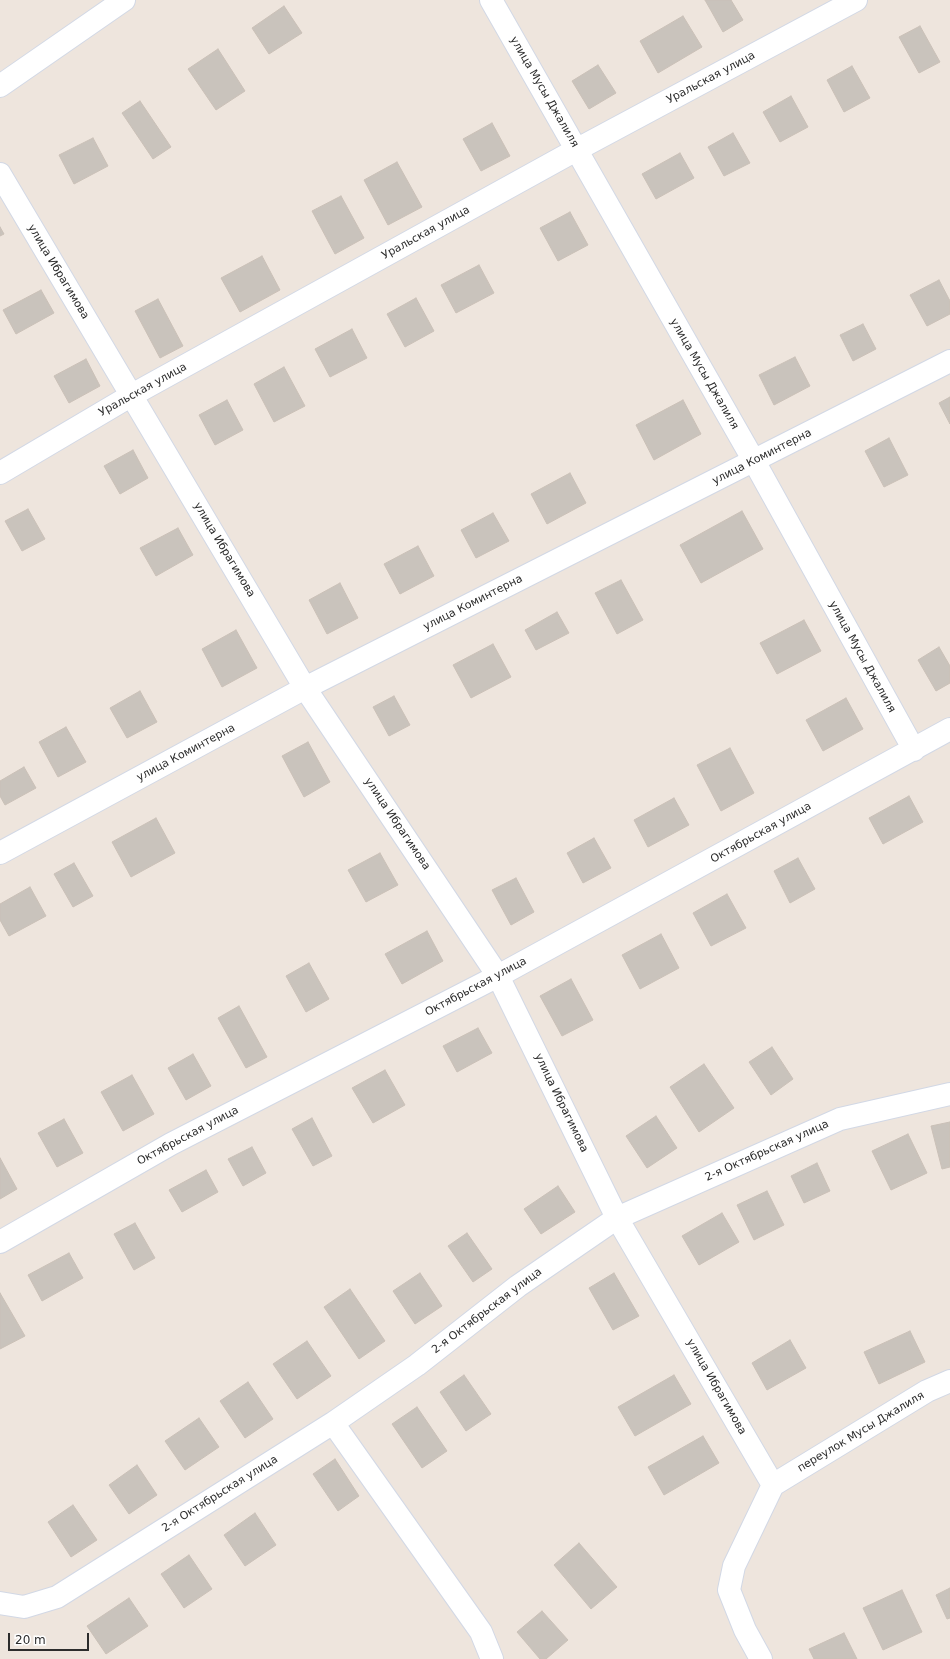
<!DOCTYPE html>
<html>
<head>
<meta charset="utf-8">
<style>
  body { margin:0 }
  #map { position:relative; width:950px; height:1659px; overflow:hidden; background:#eee5dd; font-family:"DejaVu Sans",sans-serif }
  canvas { display:block }
  .scale { position:absolute; left:8px; top:1633px; width:81px; height:18px; box-sizing:border-box; border:2px solid #2c2c2c; border-top:0; padding-left:5px; font-size:12px; line-height:14px; white-space:nowrap; color:#2c2c2c; -webkit-text-stroke:3px #fff; paint-order:stroke }
</style>
</head>
<body>
<div id="map">
<canvas width="950" height="1659"></canvas>
<div class="scale">20 m</div>
</div>
<script>
const ctx = document.querySelector('canvas').getContext('2d');
ctx.lineJoin = 'round';
function paint(path, color) { ctx.fillStyle = color; ctx.fill(path, 'evenodd'); }
const poly = rows => new Path2D(rows.map(r => 'M' + r).join(''));
function stroke(path, color, width, dash) { ctx.strokeStyle = color; ctx.lineWidth = width; ctx.lineCap = dash ? 'butt' : 'round'; ctx.setLineDash(dash || []); ctx.stroke(path); }
function label(font, color, halo, rows, align = 'center') {
  ctx.font = font + ' "DejaVu Sans",sans-serif'; ctx.lineWidth = 4; ctx.setLineDash([]); ctx.textBaseline = 'middle'; ctx.strokeStyle = halo; ctx.fillStyle = color; for (const [text, x, y, turn = 0] of rows) {
    ctx.save(); ctx.translate(x, y); ctx.rotate((+turn || 0) * Math.PI / 180); ctx.textAlign = isNaN(turn) ? turn : align; if (halo) ctx.strokeText(text, 0, 0); ctx.fillText(text, 0, 0); ctx.restore();
  }
}
const building = poly([
  [705,0,731,0,743,20,723,32,705,0],
  [284,6,302,33,269,54,252,28,284,6],
  [683,16,702,47,658,73,640,41,683,16],
  [920,26,940,62,919,73,899,37,920,26],
  [218,49,245,91,216,110,188,69,218,49],
  [598,65,616,93,589,109,572,81,598,65],
  [852,66,870,98,844,112,827,80,852,66],
  [791,96,808,127,780,142,763,112,791,96],
  [140,101,171,147,153,159,122,113,140,101],
  [492,123,510,156,481,171,463,139,492,123],
  [733,133,750,163,724,176,708,147,733,133],
  [93,138,108,166,74,184,59,155,93,138],
  [680,153,694,178,656,199,642,174,680,153],
  [397,162,422,207,388,225,364,180,397,162],
  [341,196,364,238,335,254,312,211,341,196],
  [570,212,588,245,558,261,540,228,570,212],
  [0,227,4,234,0,236,0,227],
  [262,256,280,290,240,312,221,278,262,256],
  [479,265,494,293,456,313,441,285,479,265],
  [939,280,950,301,950,314,927,326,910,295,939,280],
  [41,290,54,313,16,334,3,310,41,290],
  [416,298,434,331,405,347,387,314,416,298],
  [158,299,183,346,160,358,135,311,158,299],
  [863,324,876,349,853,361,840,335,863,324],
  [352,329,367,358,330,377,315,349,352,329],
  [795,357,810,386,774,405,759,375,795,357],
  [86,359,100,386,69,403,54,376,86,359],
  [284,367,305,406,274,422,254,384,284,367],
  [950,397,950,424,939,403,950,397],
  [227,400,243,430,215,445,199,415,227,400],
  [683,400,701,434,654,460,636,425,683,400],
  [889,438,908,475,884,487,865,451,889,438],
  [133,450,148,478,120,494,104,466,133,450],
  [570,473,586,503,547,524,531,494,570,473],
  [28,509,45,539,22,551,5,521,28,509],
  [742,511,763,549,701,583,680,545,742,511],
  [493,513,509,541,476,558,461,530,493,513],
  [178,528,193,555,156,576,140,548,178,528],
  [418,546,434,576,400,594,384,564,418,546],
  [621,580,643,620,617,634,595,593,621,580],
  [340,583,358,618,327,634,309,600,340,583],
  [557,612,569,633,536,650,525,630,557,612],
  [804,620,821,651,777,674,760,643,804,620],
  [236,630,257,668,222,687,202,649,236,630],
  [493,644,511,677,471,698,453,665,493,644],
  [939,647,950,666,950,683,936,691,918,660,939,647],
  [140,691,157,722,127,738,110,708,140,691],
  [394,696,410,725,389,736,373,707,394,696],
  [846,698,863,729,823,751,806,720,846,698],
  [66,727,86,762,58,777,39,742,66,727],
  [308,742,330,782,304,797,282,756,308,742],
  [730,748,754,793,721,811,697,765,730,748],
  [24,767,36,788,5,805,0,796,0,781,24,767],
  [909,796,923,822,883,844,869,818,909,796],
  [674,798,689,825,648,847,634,820,674,798],
  [156,818,175,853,131,877,112,842,156,818],
  [594,838,611,868,583,883,567,853,594,838],
  [380,853,398,885,366,902,348,870,380,853],
  [798,858,815,889,790,903,774,871,798,858],
  [74,863,93,896,73,907,54,874,74,863],
  [516,878,534,912,511,925,492,890,516,878],
  [30,887,46,916,9,936,0,920,0,904,30,887],
  [727,894,746,928,711,946,693,913,727,894],
  [427,931,443,961,402,984,385,954,427,931],
  [661,934,679,968,640,989,622,955,661,934],
  [309,963,329,999,306,1012,286,976,309,963],
  [571,979,593,1020,562,1036,540,996,571,979],
  [239,1006,267,1057,246,1068,218,1018,239,1006],
  [478,1028,492,1053,457,1072,443,1046,478,1028],
  [772,1047,793,1079,771,1095,749,1062,772,1047],
  [193,1054,211,1086,186,1100,168,1068,193,1054],
  [704,1064,734,1108,699,1132,670,1087,704,1064],
  [385,1070,405,1105,373,1123,352,1088,385,1070],
  [132,1075,154,1114,123,1131,101,1092,132,1075],
  [656,1116,677,1148,647,1168,626,1136,656,1116],
  [312,1118,332,1156,313,1166,292,1129,312,1118],
  [64,1119,83,1153,57,1167,38,1133,64,1119],
  [950,1122,950,1167,942,1169,931,1126,950,1122],
  [908,1134,927,1173,891,1190,872,1151,908,1134],
  [252,1147,266,1173,243,1186,228,1159,252,1147],
  [0,1158,17,1189,0,1199,0,1158],
  [817,1163,830,1191,804,1203,791,1176,817,1163],
  [206,1170,218,1192,182,1212,169,1190,206,1170],
  [558,1186,575,1212,541,1234,524,1209,558,1186],
  [767,1191,784,1225,754,1240,737,1205,767,1191],
  [722,1213,739,1242,699,1265,682,1236,722,1213],
  [135,1223,155,1258,134,1270,114,1234,135,1223],
  [467,1233,492,1269,473,1282,448,1246,467,1233],
  [69,1253,83,1278,42,1301,28,1275,69,1253],
  [420,1273,442,1306,415,1324,393,1291,420,1273],
  [614,1273,639,1316,613,1330,589,1288,614,1273],
  [350,1289,385,1341,359,1359,324,1307,350,1289],
  [0,1293,25,1336,0,1349,0,1293],
  [910,1331,925,1362,879,1384,864,1352,910,1331],
  [790,1340,806,1368,767,1390,752,1363,790,1340],
  [307,1341,331,1376,297,1399,273,1364,307,1341],
  [464,1375,491,1414,466,1431,440,1392,464,1375],
  [674,1375,691,1404,635,1436,618,1407,674,1375],
  [248,1382,273,1419,245,1438,220,1401,248,1382],
  [417,1407,447,1451,422,1468,392,1424,417,1407],
  [199,1418,219,1447,185,1470,165,1441,199,1418],
  [703,1436,719,1463,664,1495,648,1467,703,1436],
  [335,1459,359,1496,338,1511,313,1474,335,1459],
  [137,1465,157,1495,129,1514,109,1485,137,1465],
  [73,1505,97,1540,71,1557,48,1522,73,1505],
  [255,1513,276,1545,245,1566,224,1535,255,1513],
  [579,1543,617,1587,591,1609,554,1565,579,1543],
  [189,1555,212,1589,184,1608,161,1574,189,1555],
  [950,1588,950,1618,947,1619,936,1595,950,1588],
  [902,1590,922,1632,883,1650,863,1608,902,1590],
  [129,1598,148,1626,106,1654,87,1626,129,1598],
  [542,1611,568,1640,546,1659,540,1659,517,1632,542,1611],
  [844,1633,857,1659,814,1659,809,1649,844,1633]
]);
paint(building, '#c9c3bc');
stroke(building, '#cac0b7', 1);
const street = poly([
  [491,0,754,461,914,750],
  [0,86,124,0],
  [0,174,305,688,498,976,617,1218,773,1485],
  [0,473,132,395,576,150,856,0],
  [0,853,305,688,950,361],
  [0,1242,171,1144,498,976,950,729],
  [333,1423,481,1632,492,1659],
  [773,1485,927,1391,950,1381],
  [0,1603,24,1607,57,1597,333,1423,417,1365,518,1286,617,1218,840,1119,950,1094],
  [761,1659,745,1630,729,1590,734,1566,773,1485]
]);
stroke(street, '#d2d8e5', 24);
stroke(street, '#fff', 22);
label('11px', '#2c2c2c', '#fff', [
  ["Уральская улица",711,78,-28],
  ["улица Мусы Джалиля",544,92,60],
  ["Уральская улица",426,233,-29],
  ["улица Ибрагимова",58,272,59],
  ["улица Мусы Джалиля",704,374,60],
  ["Уральская улица",143,390,-29],
  ["улица Коминтерна",762,457,-27],
  ["улица Ибрагимова",224,550,59],
  ["улица Коминтерна",473,603,-27],
  ["улица Мусы Джалиля",862,657,61],
  ["улица Коминтерна",186,753,-28],
  ["улица Ибрагимова",397,824,56],
  ["Октябрьская улица",761,833,-29],
  ["Октябрьская улица",476,987,-28],
  ["улица Ибрагимова",561,1103,64],
  ["Октябрьская улица",188,1136,-28],
  ["2-я Октябрьская улица",767,1151,-24],
  ["2-я Октябрьская улица",487,1311,-37],
  ["улица Ибрагимова",716,1387,60],
  ["переулок Мусы Джалиля",861,1432,-31],
  ["2-я Октябрьская улица",220,1494,-32]
]);
</script>
</body>
</html>
